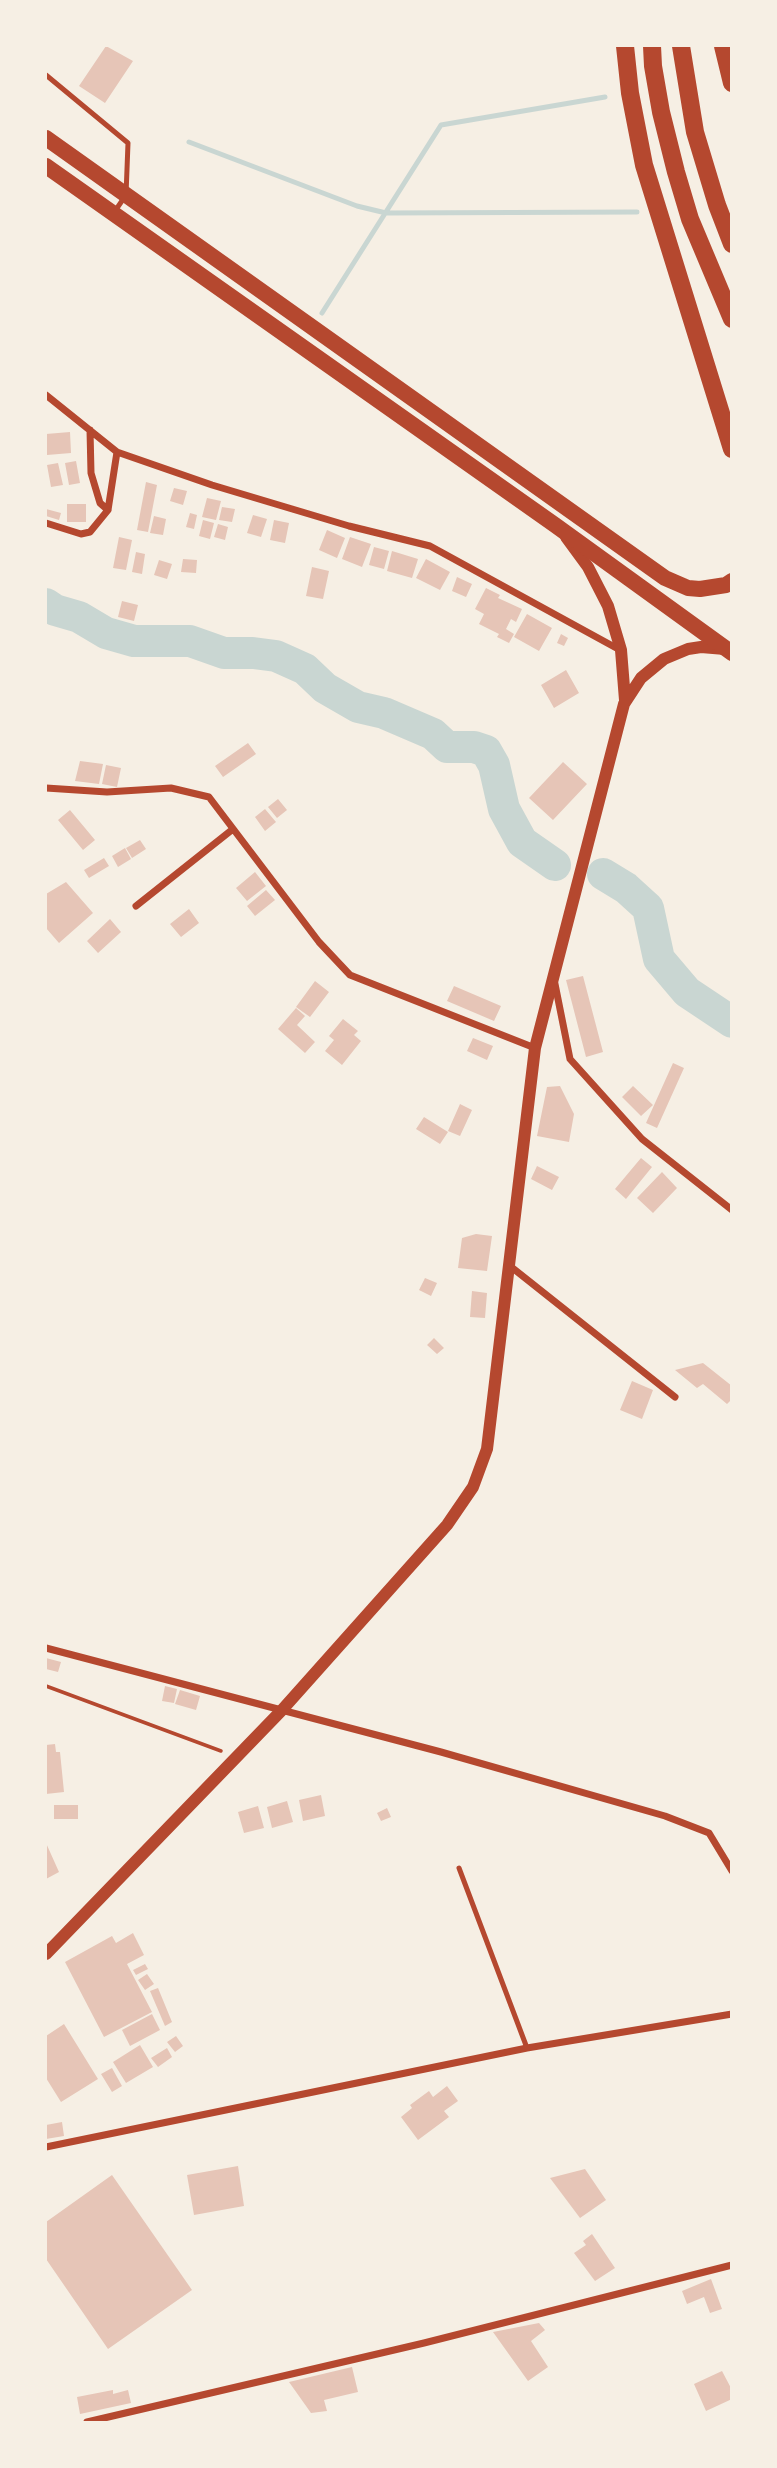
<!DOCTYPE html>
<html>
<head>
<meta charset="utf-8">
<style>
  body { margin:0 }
  #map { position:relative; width:777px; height:2468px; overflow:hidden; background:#f6efe4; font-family:Manrope,sans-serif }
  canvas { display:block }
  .frame { position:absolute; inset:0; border:47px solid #f6efe4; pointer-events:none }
</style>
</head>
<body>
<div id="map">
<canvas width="777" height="2468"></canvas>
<div class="frame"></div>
</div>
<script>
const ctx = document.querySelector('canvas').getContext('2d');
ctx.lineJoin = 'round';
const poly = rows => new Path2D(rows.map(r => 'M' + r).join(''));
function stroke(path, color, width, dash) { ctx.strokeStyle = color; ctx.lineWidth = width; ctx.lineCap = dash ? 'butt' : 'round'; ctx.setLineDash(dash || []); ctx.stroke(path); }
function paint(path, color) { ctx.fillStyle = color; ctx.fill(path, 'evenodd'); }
stroke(poly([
  [189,142,357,206,386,213,637,212],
  [322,313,441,125,605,97]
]), '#c9d6d2', 5);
stroke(poly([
  [46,604,55,610,79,617,106,633,134,641,190,641,224,653,253,653,276,656,305,669,325,688,358,707,384,713,433,734,447,747,474,747,486,751,494,765,504,809,522,842,555,865],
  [603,874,626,888,648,908,659,959,687,992,732,1022]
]), '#c9d6d2', 32);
paint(poly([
  [106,46,133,61,105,103,79,86],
  [70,432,71,453,47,455,46,434],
  [76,461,80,483,69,485,65,463],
  [58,463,63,485,51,487,47,465],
  [146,482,157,485,148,532,137,530],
  [174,488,187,491,183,505,170,501],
  [207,498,221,501,216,520,202,517],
  [67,504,86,504,86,522,67,522],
  [222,507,235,509,232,522,219,520],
  [46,509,61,513,59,520,46,516],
  [190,513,197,515,194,529,186,527],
  [253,515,267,519,261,537,247,533],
  [154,516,166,519,163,535,150,533],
  [203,520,214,523,210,539,199,536],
  [274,520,289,523,285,543,270,540],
  [218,524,228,527,225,540,214,537],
  [327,530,345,538,337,558,319,550],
  [119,537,132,540,126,570,113,568],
  [350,537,371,544,362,567,342,559],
  [374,547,389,551,384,569,369,565],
  [392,551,418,559,412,578,387,571],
  [136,552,145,554,142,574,132,572],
  [183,559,197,560,196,573,181,572],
  [426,559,450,572,440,590,416,578],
  [159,560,172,564,167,579,154,575],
  [312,567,329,571,323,599,306,596],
  [457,577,472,584,466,597,452,591],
  [486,588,500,595,498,598,522,609,516,622,511,619,506,629,514,634,509,643,497,637,499,634,479,624,484,614,475,609],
  [122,601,138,605,134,621,118,617],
  [527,614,552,628,539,651,514,637],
  [561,634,568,638,564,646,557,643],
  [566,670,579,693,554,708,541,685],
  [248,743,256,754,223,777,215,766],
  [80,761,103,764,99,784,75,781],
  [563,762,587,784,553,820,529,798],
  [106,765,121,768,117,787,102,784],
  [278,799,287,810,277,818,268,807],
  [265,809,276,822,265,831,255,817],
  [70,810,95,840,83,850,58,820],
  [140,840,146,849,132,858,126,848],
  [125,848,131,859,118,867,112,856],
  [104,858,109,866,89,878,84,870],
  [255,872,266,886,247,901,236,888],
  [66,882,93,913,59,943,46,928,46,894],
  [266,890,275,900,255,916,247,906],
  [189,909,199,923,181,937,170,924],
  [110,919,121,932,98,953,87,941],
  [583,976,603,1052,586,1057,566,980],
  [315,981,329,992,310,1017,296,1007],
  [454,986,501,1006,494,1021,447,1001],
  [296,1008,305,1016,297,1025,315,1042,305,1053,278,1029],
  [343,1019,358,1031,354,1035,361,1041,342,1065,325,1051,334,1040,329,1036],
  [473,1038,493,1046,487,1060,467,1051],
  [673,1063,684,1068,657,1128,646,1123],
  [560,1086,574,1114,569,1142,537,1136,547,1087],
  [633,1086,653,1105,641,1116,622,1097],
  [460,1104,472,1110,460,1136,448,1131],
  [424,1117,448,1132,440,1144,416,1129],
  [641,1158,652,1167,626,1199,615,1189],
  [537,1166,559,1177,552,1190,531,1179],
  [662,1172,677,1188,653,1213,637,1198],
  [476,1234,492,1236,487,1271,458,1268,462,1238],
  [425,1278,437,1283,431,1296,419,1290],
  [472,1291,487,1293,485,1318,470,1317],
  [434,1338,444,1348,437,1354,427,1345],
  [703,1363,732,1386,732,1399,727,1404,703,1384,697,1388,675,1370],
  [632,1381,653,1390,642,1419,620,1410],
  [46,1658,61,1662,58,1672,46,1669],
  [165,1686,177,1689,174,1703,162,1701],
  [180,1690,200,1696,196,1710,175,1704],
  [55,1744,56,1752,60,1752,64,1792,46,1794,46,1745],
  [321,1795,325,1816,303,1821,299,1800],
  [287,1801,293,1822,272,1828,267,1807],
  [54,1805,78,1805,78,1819,54,1819],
  [258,1806,264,1828,244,1833,238,1812],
  [387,1808,391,1817,381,1821,377,1813],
  [46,1843,59,1872,46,1879],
  [133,1933,144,1955,127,1964,152,2012,104,2037,65,1962,112,1936,116,1943],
  [145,1964,148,1969,136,1975,133,1970],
  [147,1974,154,1984,145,1990,138,1980],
  [158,1988,172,2022,165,2026,150,1991],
  [152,2014,160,2030,130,2046,122,2030],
  [64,2024,98,2079,61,2102,46,2078,46,2036],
  [176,2036,183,2046,175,2052,167,2042],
  [140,2045,153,2067,126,2083,113,2062],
  [167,2048,172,2057,158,2067,151,2058],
  [112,2068,122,2086,112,2092,101,2074],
  [447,2086,458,2101,444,2111,449,2117,418,2140,401,2117,412,2108,410,2105,429,2091,433,2097],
  [62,2122,64,2136,46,2139,46,2125],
  [238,2166,244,2206,194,2215,187,2175],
  [585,2169,606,2200,580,2218,550,2178],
  [112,2175,192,2290,108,2349,46,2259,46,2222],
  [592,2234,615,2268,595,2281,574,2253,586,2245,583,2241],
  [711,2279,722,2309,710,2313,704,2297,687,2304,682,2291],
  [539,2323,545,2330,531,2341,548,2367,528,2381,493,2332],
  [352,2367,358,2392,324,2400,327,2411,311,2413,289,2382],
  [722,2371,732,2390,732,2399,706,2411,694,2384],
  [113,2390,113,2394,128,2390,131,2403,80,2414,77,2397]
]), '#e6c5b7');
stroke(poly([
  [46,1686,221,1751]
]), '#b5482f', 3.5);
stroke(poly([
  [46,75,128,143,126,195,115,211],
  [459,1868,527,2048]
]), '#b5482f', 5);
stroke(poly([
  [46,395,117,452,212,485,349,526,430,546,620,650],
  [90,430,91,473,100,503,108,510],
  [46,523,81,534,90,532,108,510,117,452],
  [46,788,107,792,171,788,209,797,319,942,350,975,535,1048],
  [136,906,233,829],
  [555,984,570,1059,642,1139,732,1210],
  [510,1266,675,1397],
  [46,1648,441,1752,665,1816,709,1833,732,1871],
  [46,2147,527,2048,732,2014],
  [87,2422,424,2343,732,2265]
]), '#b5482f', 7);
stroke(poly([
  [566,537,588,567,608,606,621,650,625,700],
  [46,1954,282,1710,447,1525,473,1487,487,1449,535,1048,624,704,641,678,664,659,688,649,701,647,725,649]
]), '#b5482f', 12);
stroke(poly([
  [46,138,665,578,688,588,700,589,726,585,732,581],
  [46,166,555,525,732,653]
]), '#b5482f', 16);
stroke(poly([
  [625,46,630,93,644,165,732,449],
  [652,46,653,66,661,112,676,172,690,219,732,319],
  [681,46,695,132,717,205,732,244],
  [723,46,732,83]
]), '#b5482f', 18);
</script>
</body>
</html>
